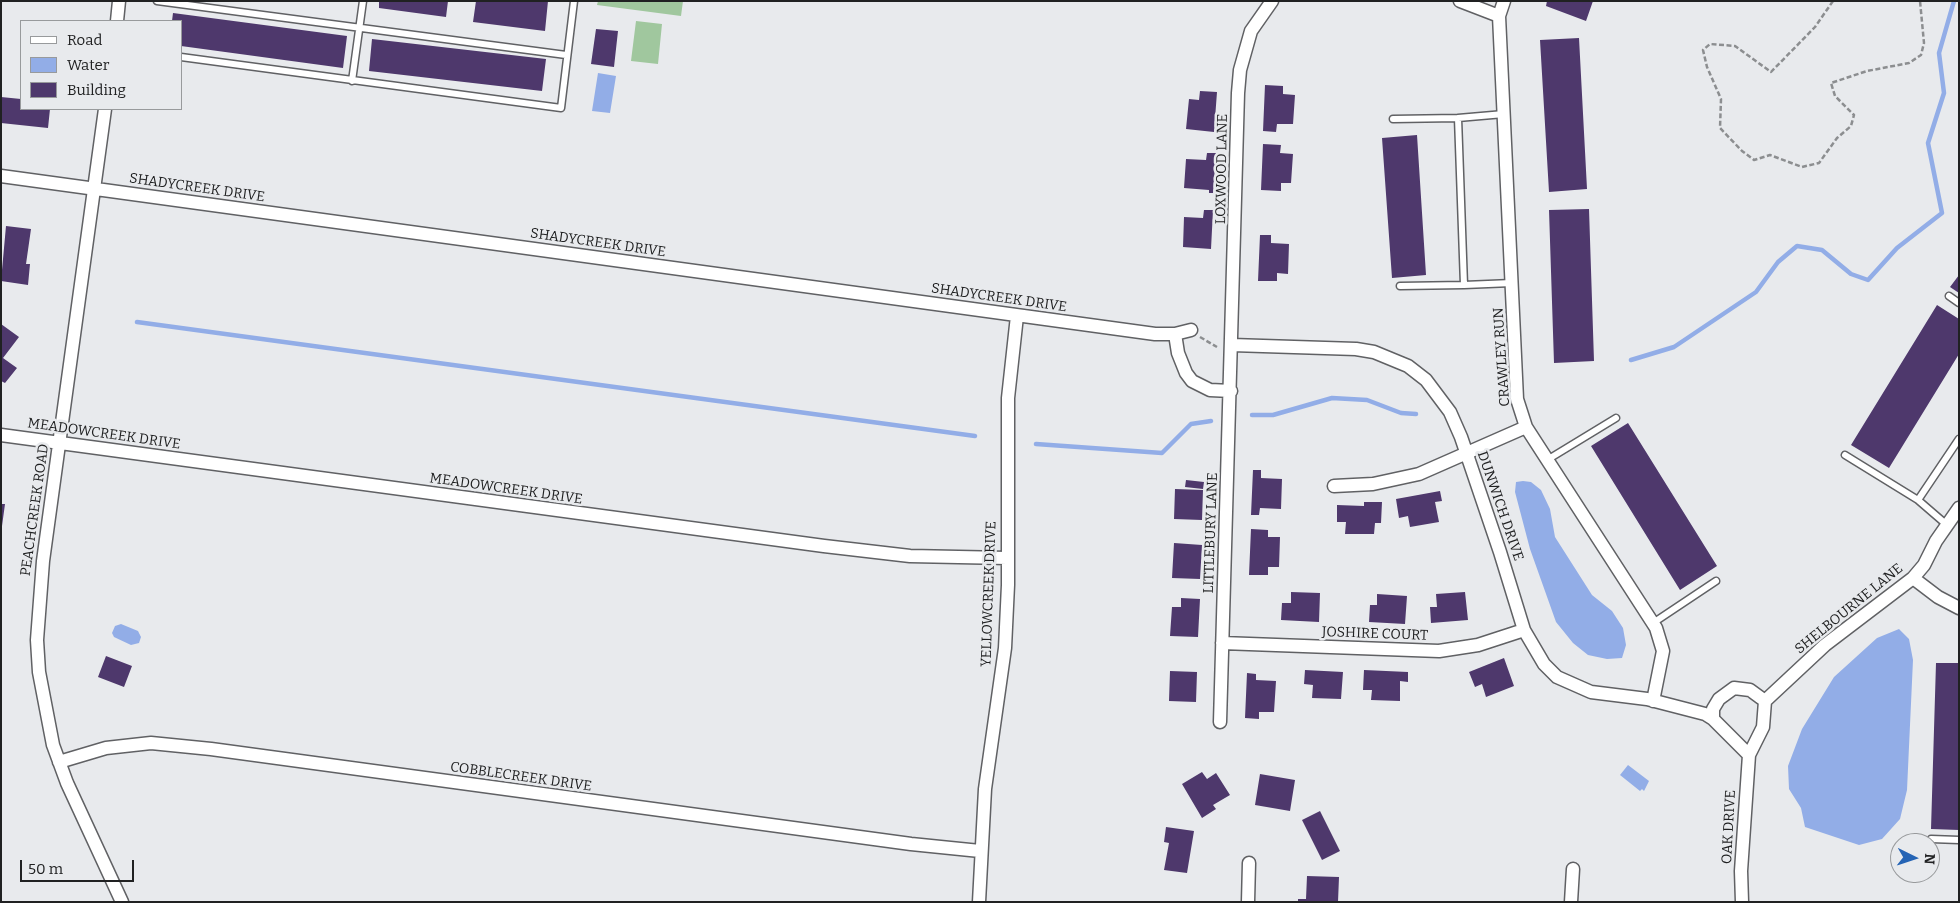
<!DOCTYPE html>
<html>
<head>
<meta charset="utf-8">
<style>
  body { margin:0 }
  #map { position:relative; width:1960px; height:903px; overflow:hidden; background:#e8eaed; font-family:Bitter,serif }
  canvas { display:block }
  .frame { position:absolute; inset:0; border:2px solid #202122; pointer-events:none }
  .legend { position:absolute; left:20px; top:20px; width:162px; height:90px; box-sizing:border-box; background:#e8eaed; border:1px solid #989a9c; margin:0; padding:6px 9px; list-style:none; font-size:15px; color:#202122 }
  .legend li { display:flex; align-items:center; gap:10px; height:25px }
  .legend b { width:25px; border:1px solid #989a9c }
  .north { position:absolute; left:1890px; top:833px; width:50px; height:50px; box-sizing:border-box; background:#e8eaed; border:1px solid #989a9c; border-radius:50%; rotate:94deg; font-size:14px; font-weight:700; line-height:20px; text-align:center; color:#202122 }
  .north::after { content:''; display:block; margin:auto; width:18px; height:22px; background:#2564b5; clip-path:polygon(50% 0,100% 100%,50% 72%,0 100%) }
  .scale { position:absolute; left:20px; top:860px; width:114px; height:22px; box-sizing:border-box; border:2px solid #202122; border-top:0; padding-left:6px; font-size:15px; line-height:18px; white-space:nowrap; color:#202122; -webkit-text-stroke:4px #e8eaed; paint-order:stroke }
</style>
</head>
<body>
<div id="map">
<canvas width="1960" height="903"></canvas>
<div class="frame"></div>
<ul class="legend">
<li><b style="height:6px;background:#fff"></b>Road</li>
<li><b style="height:14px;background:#92ade7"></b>Water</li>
<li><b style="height:14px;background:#4e386c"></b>Building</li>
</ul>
<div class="north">N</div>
<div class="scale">50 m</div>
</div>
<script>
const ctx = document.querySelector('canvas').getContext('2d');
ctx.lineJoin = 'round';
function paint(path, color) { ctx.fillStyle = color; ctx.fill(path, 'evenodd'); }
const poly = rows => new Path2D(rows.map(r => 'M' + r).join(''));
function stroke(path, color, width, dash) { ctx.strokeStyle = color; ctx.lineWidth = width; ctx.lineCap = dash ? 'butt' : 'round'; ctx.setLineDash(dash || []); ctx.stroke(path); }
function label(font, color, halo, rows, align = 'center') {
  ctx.font = font + ' Bitter,serif'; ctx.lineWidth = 5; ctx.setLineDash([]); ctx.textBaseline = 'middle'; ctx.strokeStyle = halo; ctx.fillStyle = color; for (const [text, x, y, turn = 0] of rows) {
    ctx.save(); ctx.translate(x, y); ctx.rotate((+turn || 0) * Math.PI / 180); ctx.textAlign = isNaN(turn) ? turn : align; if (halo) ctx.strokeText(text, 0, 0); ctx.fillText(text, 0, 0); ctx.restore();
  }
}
paint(poly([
  [598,1,683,1,681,16,597,5],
  [636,21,662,24,658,64,631,61]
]), '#a0c79e');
paint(poly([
  [598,73,616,76,610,113,592,111],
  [1523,481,1531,482,1541,490,1550,509,1555,537,1592,595,1612,611,1623,628,1626,645,1622,658,1607,659,1588,655,1573,643,1556,622,1530,549,1515,492,1516,482],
  [121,624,138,631,141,637,139,643,131,645,114,637,112,633,115,626],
  [1899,629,1909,639,1913,660,1907,790,1900,819,1882,839,1859,845,1805,827,1801,808,1789,789,1788,766,1802,729,1834,677,1877,638],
  [1628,765,1649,781,1644,791,1642,789,1640,791,1620,775]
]), '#92ade7');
stroke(poly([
  [137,322,975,436],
  [1631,360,1674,347,1756,292,1778,262,1797,246,1822,250,1851,274,1868,280,1897,248,1942,213,1928,143,1944,93,1939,53,1954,1],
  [1252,415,1273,415,1332,398,1367,400,1401,413,1416,414],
  [1036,444,1162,453,1191,424,1211,421]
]), '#92ade7', 4.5);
paint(poly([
  [379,1,448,1,446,17,379,8],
  [476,1,548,1,545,31,473,22],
  [1547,1,1593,1,1586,21,1546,6],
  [173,13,347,36,343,68,181,46,181,21,172,21],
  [596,29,618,31,614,67,591,64],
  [1579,38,1587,189,1549,192,1540,40],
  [372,39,546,59,542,91,369,71],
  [1265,85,1283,86,1283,94,1295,95,1293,124,1277,124,1276,132,1263,131],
  [1200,91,1217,92,1214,132,1186,129,1189,99,1199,100],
  [1,97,21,99,21,109,50,109,48,128,1,123],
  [1417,135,1426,275,1392,278,1382,138],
  [1263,144,1281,145,1280,153,1293,154,1291,183,1281,183,1281,191,1261,190],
  [1207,153,1216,153,1213,193,1209,193,1209,190,1184,188,1186,159,1206,160],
  [1589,209,1594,361,1554,363,1549,210],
  [1204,210,1213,210,1211,249,1183,247,1184,217,1203,218],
  [6,226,31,229,26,264,30,264,28,285,1,281],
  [1260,235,1271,235,1271,243,1289,244,1288,274,1277,273,1277,281,1258,281],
  [1959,275,1959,293,1950,287],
  [1937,305,1959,319,1959,354,1889,468,1851,445],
  [1,324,19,337,3,358,17,368,5,383,1,381],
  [1628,423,1717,566,1680,590,1591,446],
  [1253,470,1261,470,1261,478,1282,479,1281,509,1260,508,1259,515,1251,515],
  [1186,480,1204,482,1203,489,1185,487],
  [1175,489,1203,490,1202,520,1174,519],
  [1440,491,1442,501,1435,502,1439,522,1410,527,1408,516,1399,518,1396,499],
  [1364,502,1382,502,1381,523,1375,523,1374,534,1345,534,1346,522,1337,522,1337,505,1364,506],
  [1,504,5,504,2,526,1,526],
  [1251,529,1268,530,1268,537,1280,537,1279,567,1268,567,1268,575,1249,575],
  [1174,543,1202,545,1200,579,1172,578],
  [1291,592,1320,593,1319,622,1281,620,1282,603,1291,603],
  [1465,592,1468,620,1431,623,1430,607,1437,607,1436,594],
  [1377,594,1407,596,1405,624,1369,622,1370,605,1377,605],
  [1181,598,1200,599,1198,637,1170,636,1172,607,1181,607],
  [106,656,132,666,124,687,98,677],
  [1504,658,1514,686,1486,697,1482,684,1475,687,1469,672],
  [1936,663,1959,663,1959,830,1931,829],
  [1305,670,1343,672,1341,699,1312,698,1313,685,1304,684],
  [1364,670,1408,672,1408,682,1400,681,1400,701,1371,700,1372,690,1363,690],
  [1170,671,1197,672,1196,702,1169,701],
  [1247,673,1256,674,1256,680,1276,681,1274,712,1259,712,1259,719,1245,718],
  [1202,772,1207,779,1216,773,1230,795,1213,805,1216,809,1202,818,1182,784],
  [1260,774,1295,780,1290,811,1255,805],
  [1320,811,1340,851,1322,860,1302,820],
  [1166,827,1194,831,1187,873,1164,870,1169,843,1164,842],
  [1307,876,1339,877,1338,902,1298,902,1298,899,1306,899]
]), '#4e386c');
const lane = poly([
  [157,1,566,55],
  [181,57,561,108,574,1],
  [352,81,363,1],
  [1504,114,1458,118,1464,285,1512,283],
  [1393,119,1458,118],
  [1400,286,1464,285],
  [1949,296,1959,303],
  [1845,455,1918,500,1947,525],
  [1547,460,1616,418],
  [1918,500,1959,439],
  [1653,623,1716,581],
  [1931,839,1959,840]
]);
const street = poly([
  [1460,1,1499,16],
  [1504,1,1499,16,1517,399,1526,427,1656,628,1663,651,1653,701],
  [117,21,119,1],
  [105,109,43,561,37,640,39,672,53,745,67,783,122,902],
  [1,176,1155,334,1175,334,1191,330],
  [1175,334,1178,353,1186,373,1192,381,1210,390,1231,391],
  [1232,345,1356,349,1374,352,1408,366,1426,380,1450,412,1461,437,1500,552,1524,630,1544,664,1557,677,1591,692,1647,699,1705,714,1713,719],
  [1,435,824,546,910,556,1007,558],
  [1334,486,1373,484,1419,474,1526,427],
  [1913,578,1938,597,1959,608],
  [1222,643,1439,651,1478,645,1524,630],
  [1765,701,1825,645,1913,578,1924,565,1936,541,1959,508],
  [1220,722,1238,93,1240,70,1251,31,1272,1],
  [59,762,106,748,151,743,211,749,911,844,980,851],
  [979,902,985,789,1005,648,1008,585,1008,398,1017,316],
  [1248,902,1249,863],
  [1571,902,1573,869],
  [1742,902,1741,871,1749,755,1763,727,1765,701,1750,690,1734,688,1719,699,1713,709,1713,719,1749,755]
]);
stroke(lane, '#606164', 9);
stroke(street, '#606164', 15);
stroke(poly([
  [1833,1,1815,27,1771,72,1735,46,1710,44,1703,50,1707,67,1721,99,1720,128,1742,151,1754,160,1770,155,1802,167,1819,163,1837,138,1851,126,1854,115,1835,96,1831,83,1867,71,1909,63,1921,55,1924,43,1920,1],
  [1200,337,1217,347]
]), '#8c8e90', 2.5, [5, 2.5]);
stroke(lane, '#fff', 6);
stroke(street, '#fff', 12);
label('14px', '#202122', '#e8eaed', [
  ["LOXWOOD LANE",1222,169,-89],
  ["SHADYCREEK DRIVE",197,188,8],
  ["SHADYCREEK DRIVE",598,243,8],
  ["SHADYCREEK DRIVE",999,298,8],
  ["CRAWLEY RUN",1502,357,-94],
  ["MEADOWCREEK DRIVE",104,434,8],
  ["MEADOWCREEK DRIVE",506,489,8],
  ["DUNWICH DRIVE",1500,506,71],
  ["PEACHCREEK ROAD",35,510,-82],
  ["LITTLEBURY LANE",1211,533,-88],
  ["YELLOWCREEK DRIVE",989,594,-88],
  ["SHELBOURNE LANE",1849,609,-39],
  ["JOSHIRE COURT",1375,634,2],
  ["COBBLECREEK DRIVE",521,777,8],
  ["OAK DRIVE",1729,827,-87]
]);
</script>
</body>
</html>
